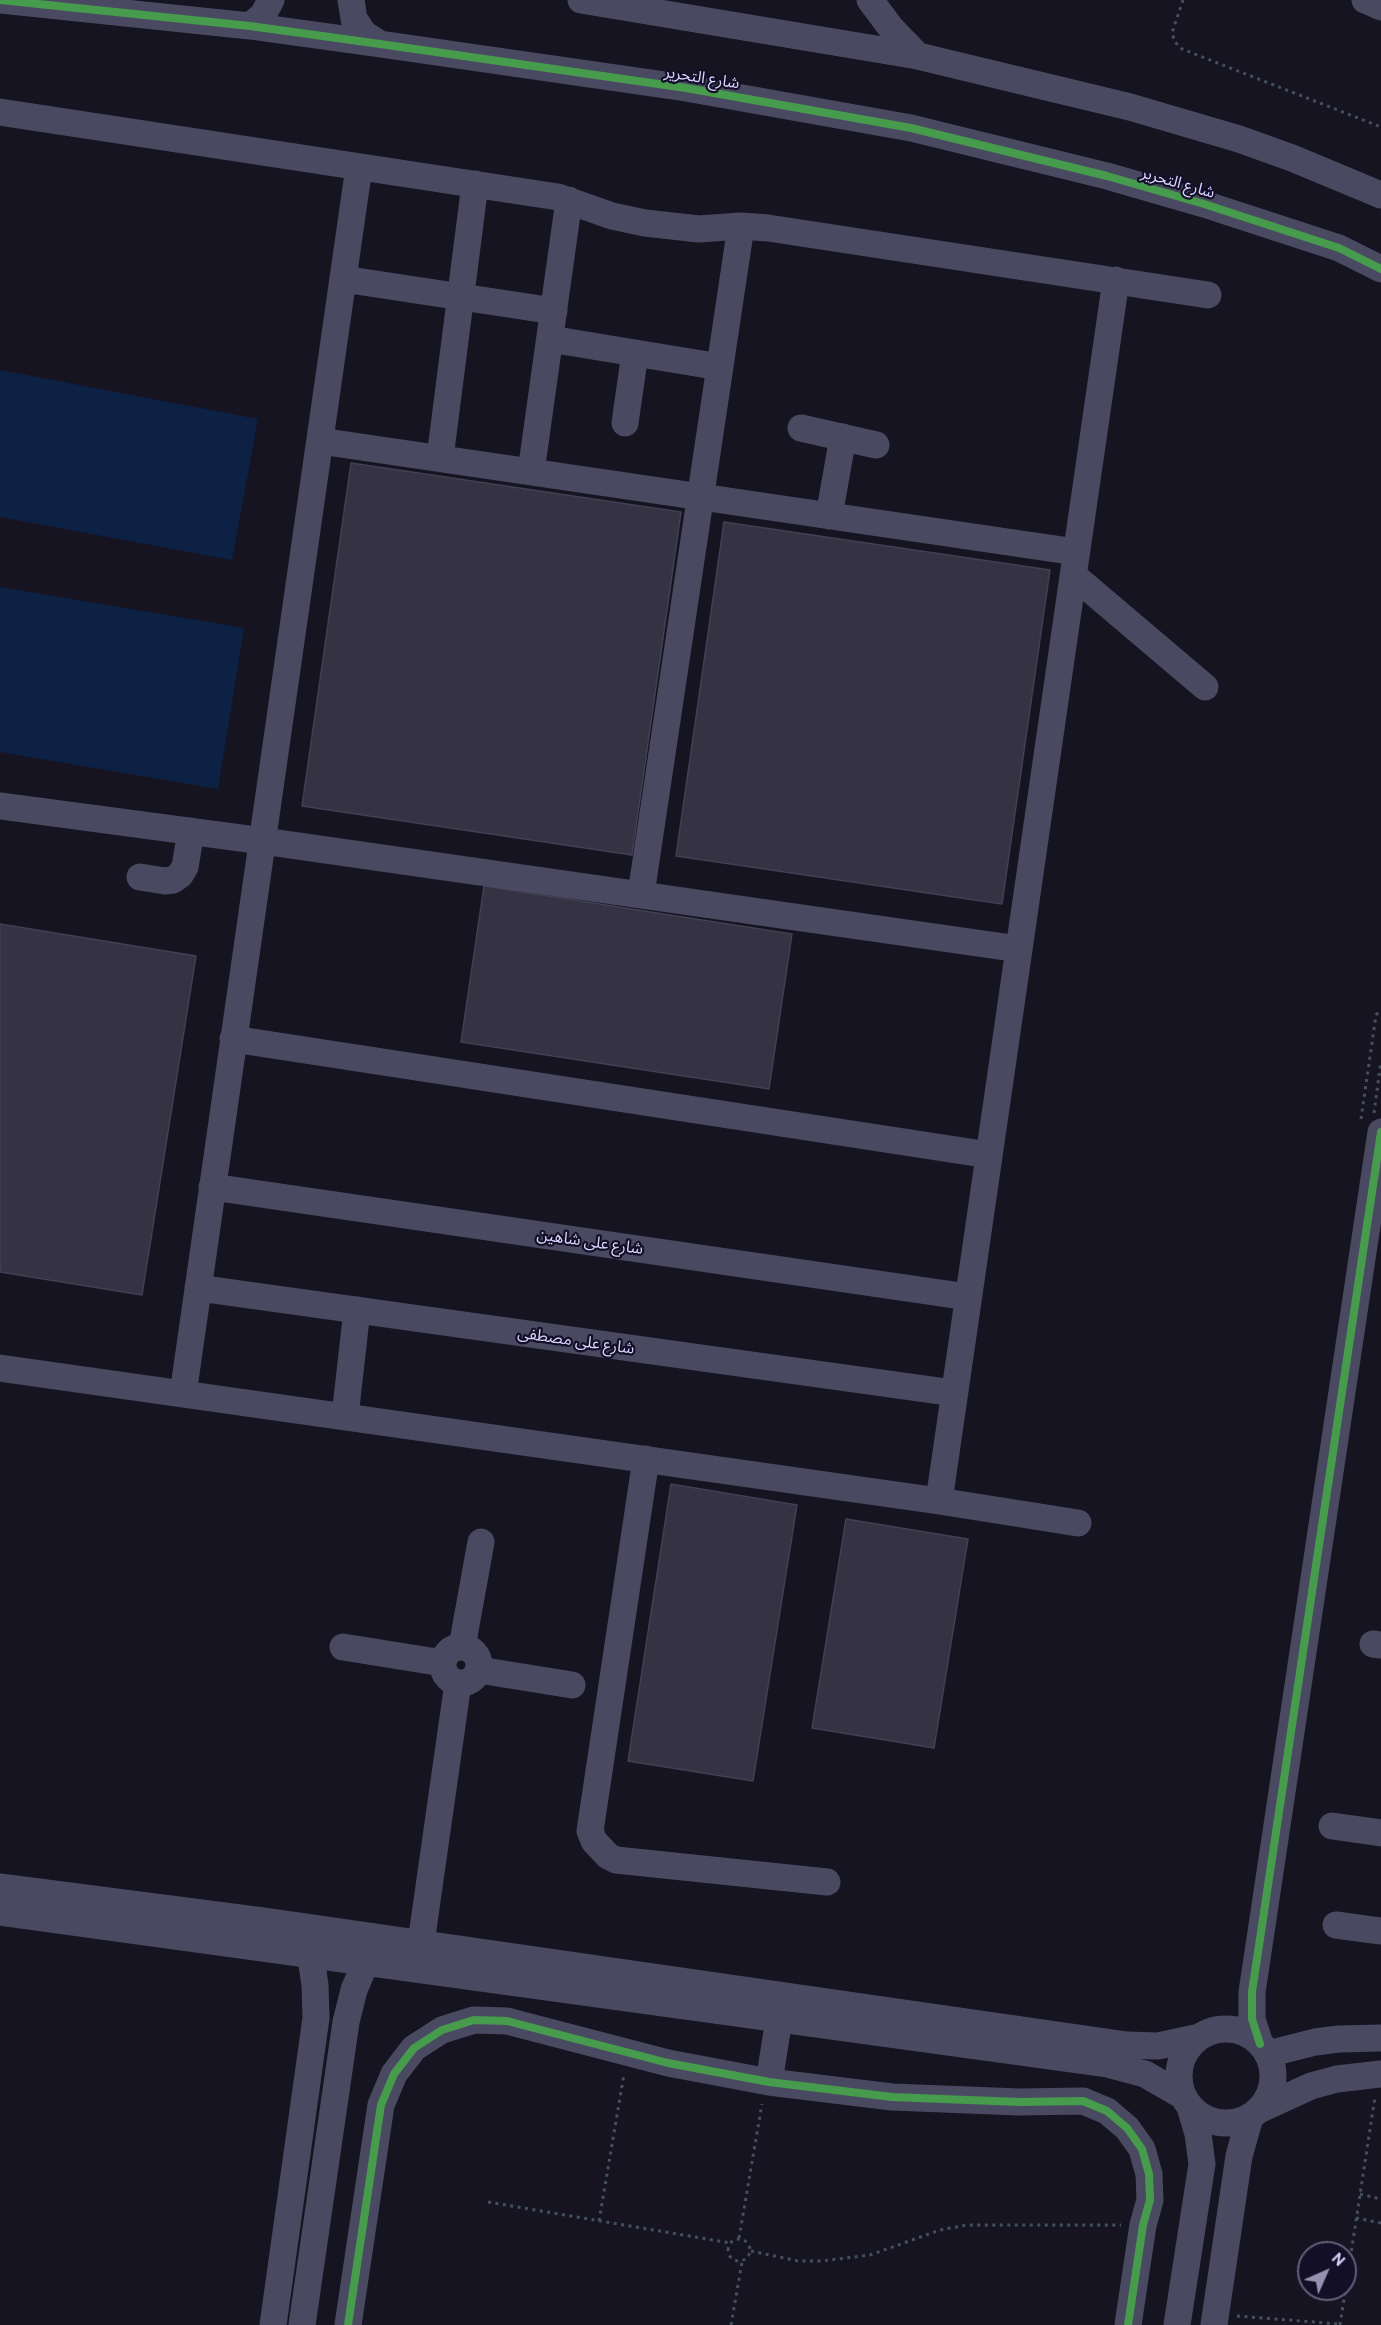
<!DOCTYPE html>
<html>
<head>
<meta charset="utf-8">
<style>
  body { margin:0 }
  #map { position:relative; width:1381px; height:2325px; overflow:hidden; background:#161421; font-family:Cabin,sans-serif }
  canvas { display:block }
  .north { position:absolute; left:1297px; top:2241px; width:60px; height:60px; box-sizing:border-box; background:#130f26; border:2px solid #625e7d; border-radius:50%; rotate:45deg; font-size:16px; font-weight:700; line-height:24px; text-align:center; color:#d9d4ff }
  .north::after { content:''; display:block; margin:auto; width:21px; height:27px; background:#9591b1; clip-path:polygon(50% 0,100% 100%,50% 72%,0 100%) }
</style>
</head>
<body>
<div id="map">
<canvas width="1381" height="2325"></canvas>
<div class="north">N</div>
</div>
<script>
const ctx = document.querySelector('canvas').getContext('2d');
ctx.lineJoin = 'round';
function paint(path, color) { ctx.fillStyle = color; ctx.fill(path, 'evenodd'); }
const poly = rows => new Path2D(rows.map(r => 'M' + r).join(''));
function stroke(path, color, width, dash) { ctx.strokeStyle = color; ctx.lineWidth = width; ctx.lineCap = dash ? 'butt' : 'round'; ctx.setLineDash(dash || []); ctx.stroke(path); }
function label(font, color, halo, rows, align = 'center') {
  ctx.font = font + ' Cabin,"Noto Sans Arabic",sans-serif'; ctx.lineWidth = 4.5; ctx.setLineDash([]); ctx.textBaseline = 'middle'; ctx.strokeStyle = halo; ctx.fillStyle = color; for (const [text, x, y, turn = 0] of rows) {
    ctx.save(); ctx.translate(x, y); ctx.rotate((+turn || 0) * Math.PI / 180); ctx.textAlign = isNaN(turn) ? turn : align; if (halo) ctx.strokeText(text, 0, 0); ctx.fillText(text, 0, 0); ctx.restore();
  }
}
paint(poly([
  [0,370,258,419,232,560,0,517],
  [0,587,244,628,218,789,0,752]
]), '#0d2144');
const building = poly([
  [351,463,681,512,632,855,302,806,351,463],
  [724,522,1050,570,1002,904,676,856,724,522],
  [484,886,792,934,769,1089,461,1042,484,886],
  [0,924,196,956,142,1295,0,1272,0,924],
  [671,1484,797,1505,753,1781,628,1761,671,1484],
  [846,1519,968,1539,934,1748,812,1728,846,1519]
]);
paint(building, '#343243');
stroke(building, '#433f54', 1.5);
stroke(poly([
  [1183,0,1172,33,1175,42,1182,49,1381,127],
  [1374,1113,1381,1061],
  [1361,1119,1376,1015,1381,1010],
  [1360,2194,1381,2199],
  [488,2202,730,2243],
  [1356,2218,1381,2223],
  [599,2221,624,2074],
  [739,2238,762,2104],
  '728 2250a11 11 0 1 1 22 0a11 11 0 1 1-22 0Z',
  [751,2251,798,2261,822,2261,870,2255,940,2230,967,2225,1121,2225],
  [1237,2316,1340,2324],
  [731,2325,742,2262],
  [1340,2325,1375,2097]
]), '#44505f', 3, [3, 4.5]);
stroke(poly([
  [0,0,250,26,380,44,686,88,911,128,1107,176,1204,204,1339,248,1381,269],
  [351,0,354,19,364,34,380,44],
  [581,0,918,56,1130,107,1239,139,1292,158,1381,195],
  [870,0,891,28,918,56],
  [1365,0,1381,7],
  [250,26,263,15,271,0],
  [0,112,558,197,612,216,645,223,699,229,741,226,768,228,1208,295],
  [343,279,554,311],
  [550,339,720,367],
  [625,423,635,353],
  [801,428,876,445],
  [320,441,1076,552],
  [440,458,475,184],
  [531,472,569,200],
  [829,516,843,437],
  [1073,575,1205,687],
  [0,806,263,841,1019,949],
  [140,877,165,881,173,880,180,875,185,867,191,831],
  [641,894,741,226],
  [233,1039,989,1155],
  [212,1187,968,1297],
  [198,1288,954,1393],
  [0,1368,939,1501,1078,1523],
  [183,1394,359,167],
  [345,1416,357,1310],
  [646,1459,590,1831,594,1841,608,1856,616,1860,827,1882],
  [939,1501,1116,280],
  [1373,1644,1381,1645],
  '443 1665a18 18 0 1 1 36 0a18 18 0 1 1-36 0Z',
  [343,1647,443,1663],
  [462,1647,481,1542],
  [479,1670,572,1685],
  [1332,1826,1381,1833],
  [0,1887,263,1921,1127,2045,1158,2046,1200,2037],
  [0,1912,1107,2064,1145,2074,1183,2096],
  [1336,1925,1381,1931],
  [421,1943,458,1683],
  '1179 2076a47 47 0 1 1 94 0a47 47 0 1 1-94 0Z',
  [1260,2044,1252,2019,1252,1992,1381,1132],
  [1268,2054,1315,2042,1339,2039,1381,2038],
  [769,2082,779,2019],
  [1261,2109,1311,2086,1337,2079,1381,2074],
  [273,2325,316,2018,315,1985,308,1937],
  [302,2325,346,2022,354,1990,366,1961,369,1946],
  [348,2325,381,2105,394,2074,414,2048,442,2030,474,2020,507,2021,668,2063,769,2082,892,2097,1019,2102,1083,2101,1107,2111,1127,2128,1142,2149,1149,2174,1150,2200,1143,2225,1128,2325],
  [1177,2325,1202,2164,1198,2134,1190,2107],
  [1214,2325,1239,2156,1250,2117]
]), '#4a4962', 27);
stroke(poly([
  [0,0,250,26,380,44,686,88,911,128,1107,176,1204,204,1339,248,1381,269],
  [1260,2044,1252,2019,1252,1992,1381,1132],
  [348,2325,381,2105,394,2074,414,2048,442,2030,474,2020,507,2021,668,2063,769,2082,892,2097,1019,2102,1083,2101,1107,2111,1127,2128,1142,2149,1149,2174,1150,2200,1143,2225,1128,2325]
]), '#469c4c', 8);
label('16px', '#d9d4ff', '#130f26', [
  ["شارع التحرير",702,78,9],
  ["شارع التحرير",1178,183,16],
  ["شارع على شاهين",590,1242,8],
  ["شارع على مصطفى",576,1341,8]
]);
</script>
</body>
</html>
